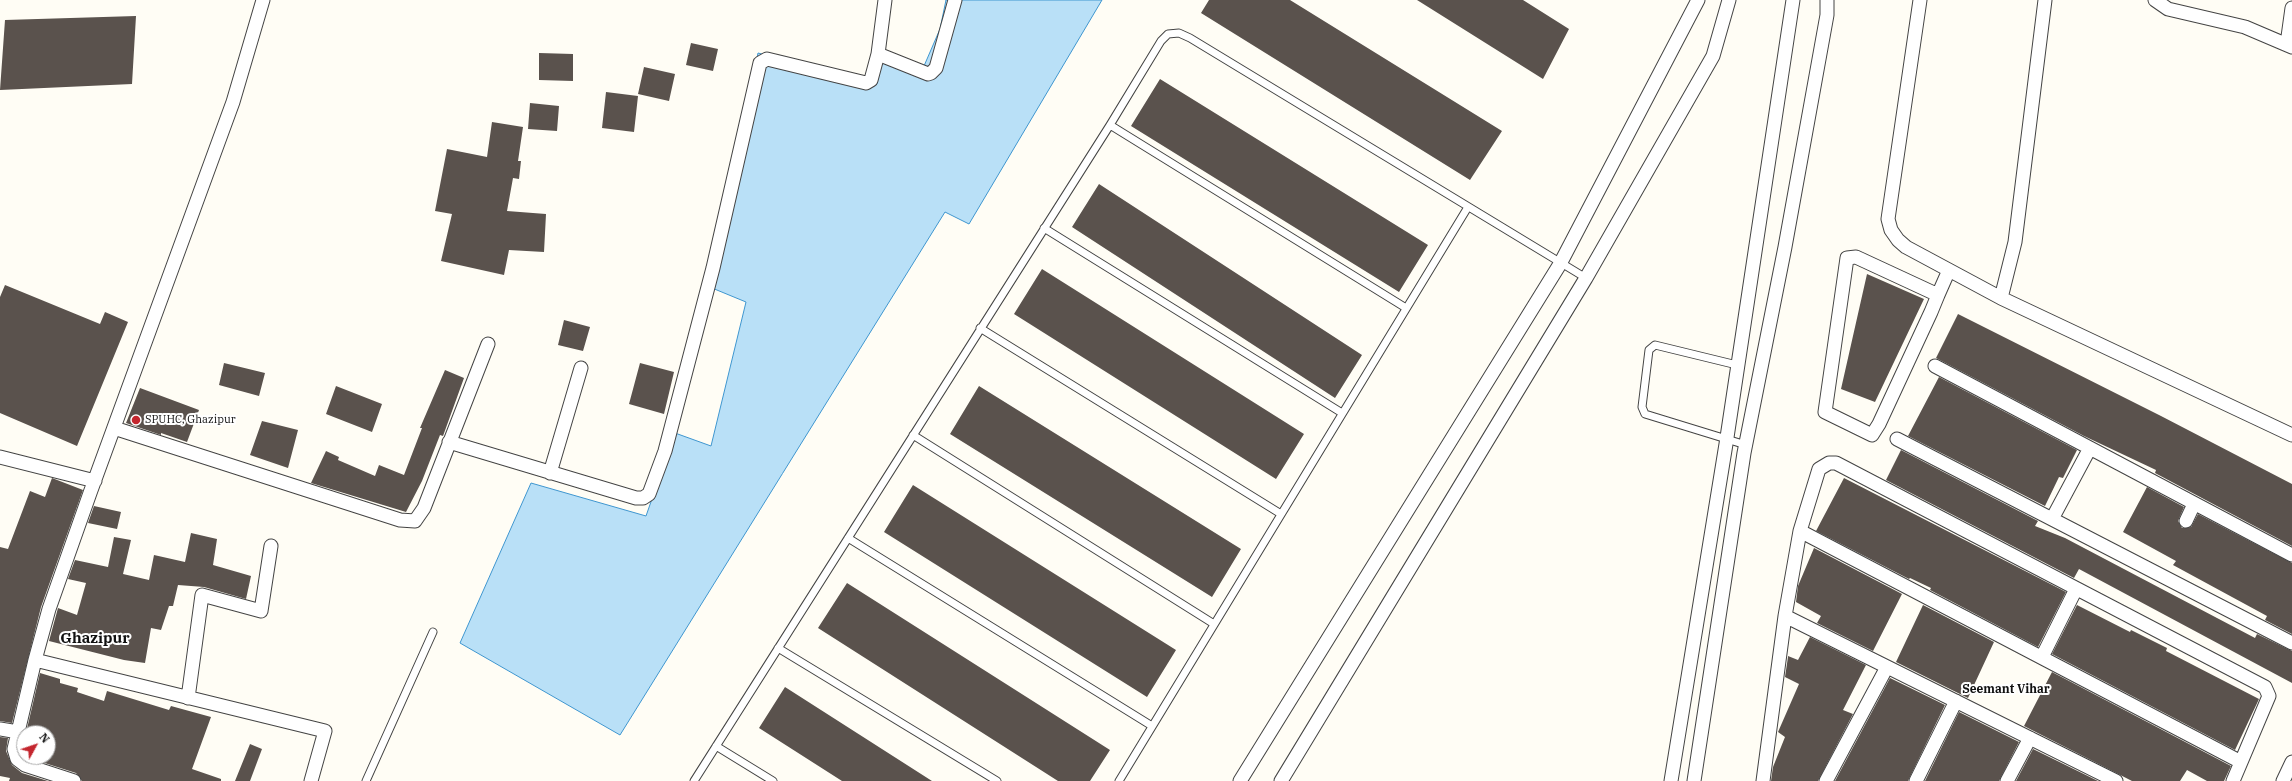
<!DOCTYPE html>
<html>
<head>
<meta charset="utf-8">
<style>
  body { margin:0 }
  #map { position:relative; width:2292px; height:781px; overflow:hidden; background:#fffdf5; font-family:"IBM Plex Serif",serif }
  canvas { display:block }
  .north { position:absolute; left:16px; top:725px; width:40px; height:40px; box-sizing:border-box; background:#fff; border:1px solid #a0a0a0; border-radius:50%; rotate:50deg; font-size:11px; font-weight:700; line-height:16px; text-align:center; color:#111 }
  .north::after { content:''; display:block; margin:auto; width:14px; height:18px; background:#c4262e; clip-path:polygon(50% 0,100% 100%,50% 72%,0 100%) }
</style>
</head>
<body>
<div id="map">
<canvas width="2292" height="781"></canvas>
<div class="north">N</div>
</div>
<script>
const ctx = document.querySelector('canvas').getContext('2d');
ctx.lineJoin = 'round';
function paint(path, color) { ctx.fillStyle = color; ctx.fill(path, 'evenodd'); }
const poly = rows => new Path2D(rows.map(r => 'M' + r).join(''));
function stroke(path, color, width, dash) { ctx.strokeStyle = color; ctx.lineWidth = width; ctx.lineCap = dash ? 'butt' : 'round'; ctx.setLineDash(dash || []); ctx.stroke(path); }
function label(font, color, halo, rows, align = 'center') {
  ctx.font = font + ' "IBM Plex Serif",serif'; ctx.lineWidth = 4; ctx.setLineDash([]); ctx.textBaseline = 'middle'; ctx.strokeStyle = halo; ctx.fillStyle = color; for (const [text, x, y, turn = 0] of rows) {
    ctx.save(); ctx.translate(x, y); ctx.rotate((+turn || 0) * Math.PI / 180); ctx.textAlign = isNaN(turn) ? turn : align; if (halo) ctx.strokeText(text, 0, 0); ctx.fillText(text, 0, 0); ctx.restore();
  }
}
const water = poly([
  [946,0,1102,0,969,224,945,212,620,735,460,643,531,483,646,516,675,433,711,446,746,302,712,288,758,53,877,84,881,50,924,66,940,29,946,0]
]);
paint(water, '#b9e0f7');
stroke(water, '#3f96cf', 1);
paint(poly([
  [1209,0,1290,0,1502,131,1470,180,1201,13],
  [1417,0,1523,0,1569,29,1543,79],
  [136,16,132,84,0,90,5,20],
  [691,43,718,49,713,71,686,65],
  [539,53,573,54,573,81,539,80],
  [644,67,675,74,669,101,638,94],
  [1160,79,1428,245,1399,292,1131,126],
  [606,92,638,96,634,132,602,128],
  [530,103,559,106,557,131,528,129],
  [492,122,523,127,518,161,521,161,519,179,513,178,507,211,546,214,544,252,509,250,504,275,441,261,452,214,435,211,447,149,487,157],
  [1099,184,1362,355,1335,398,1072,227],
  [1042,269,1304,434,1276,479,1014,314],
  [1867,274,1924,299,1875,402,1841,389],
  [5,285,100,324,105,312,128,322,77,446,0,413,0,297],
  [1958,314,2161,416,2292,484,2292,546,2155,473,2156,470,2084,436,1936,358],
  [564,320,590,327,583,351,558,345],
  [224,363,265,373,259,396,219,385],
  [640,363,674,372,664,414,629,404],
  [445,370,464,378,443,436,440,435,422,481,406,512,311,483,326,451,339,457,338,460,375,476,379,465,404,475,422,428,420,428],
  [1939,377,2077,450,2063,478,2059,477,2045,506,1908,436],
  [336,386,382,404,372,432,326,414],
  [979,386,1241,549,1212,597,950,434],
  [140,388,199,410,187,442,161,433,161,435,126,423],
  [262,421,298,430,288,468,250,455],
  [1901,450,2038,521,2035,526,2065,538,2255,638,2257,634,2292,651,2292,683,2079,569,2074,578,1886,480],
  [52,478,83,490,41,607,12,723,0,721,0,547,8,549,30,491,45,497],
  [1844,478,2066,592,2038,647,1930,590,1931,588,1910,578,1909,579,1816,531],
  [913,485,1176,650,1147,697,884,532],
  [2147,487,2184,507,2178,521,2182,528,2191,527,2198,514,2292,563,2292,634,2265,620,2267,616,2173,565,2176,561,2123,532],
  [94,506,121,512,117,529,88,523],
  [191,533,217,539,213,565,251,576,246,599,204,587,178,585,173,606,169,606,161,630,151,628,145,663,124,660,49,641,58,608,77,615,86,583,68,579,75,560,108,567,114,537,131,540,123,574,149,580,154,555,185,562],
  [1814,548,1902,594,1873,651,1817,623,1821,616,1796,602,1798,586],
  [847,583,1110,750,1090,781,1058,781,818,628],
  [1923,605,1994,642,1968,698,1896,662],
  [2077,605,2130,632,2131,630,2167,648,2166,651,2259,699,2235,750,2052,654],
  [1810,637,1866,665,1843,710,1853,714,1818,781,1771,781,1773,767,1785,737,1778,732,1799,684,1785,677,1788,657,1788,656,1798,660],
  [2052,672,2231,766,2224,781,2207,781,2187,770,2180,781,2132,781,2024,726],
  [40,673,60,679,60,683,78,688,77,692,104,701,107,691,169,710,171,706,211,717,192,769,221,779,221,781,82,781,76,773,29,758,48,757,48,733,26,733],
  [1890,678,1945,705,1908,781,1835,781],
  [785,687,932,781,842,781,759,728],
  [1959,712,2019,742,1999,781,1925,781],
  [0,737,8,738,6,751,12,765,22,773,48,781,9,781,10,778,0,776],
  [250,744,262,749,250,781,235,781],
  [2033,749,2098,781,2016,781]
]), '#5a524d');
const service = poly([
  [1110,125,1406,308],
  [1044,228,1342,413],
  [980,328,1281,514],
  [1737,365,1655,345,1649,350,1642,407,1645,414,1746,445],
  [913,435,1214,624],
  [848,538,1152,726],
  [778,648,997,781],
  [716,746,773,781],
  [366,781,433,632],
  [694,781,1110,125,1161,41,1168,34,1179,33,1190,38,1586,278],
  [1119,781,1468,207]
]);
const minor = poly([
  [1920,0,1888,219,1891,230,1898,240,1906,247,2001,298,2292,435],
  [2155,0,2168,9,2245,27,2292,47],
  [2287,44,2292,8],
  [878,54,928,74,931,73,936,68,955,0],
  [1938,295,1856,257,1847,258,1825,412,1872,435,1879,424,1931,312,1938,295,1949,270],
  [2001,298,2015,242,2045,0],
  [1935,366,2292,555],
  [114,428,400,520,415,521,424,508,488,344],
  [1897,439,2292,643],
  [449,442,636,498,643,498,649,494,665,451,713,268,760,63,767,59,866,83,871,80,878,54,885,0],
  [0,457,95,481],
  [550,473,581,368],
  [2052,519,2090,448],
  [2186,521,2194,504],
  [1800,531,2241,762],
  [1785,616,2116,781],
  [2042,657,2076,589],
  [35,660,325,731,311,781],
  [188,698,202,595,261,611,271,546],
  [0,729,18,732],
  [74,781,25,765,17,759,14,749,35,660,49,609,90,493,233,102,263,0],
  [1240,781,1560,264,1698,0],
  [1281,781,1586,278,1713,56,1729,0],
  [1671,781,1726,444,1793,0],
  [1694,781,1744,453,1785,247,1827,15,1827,0],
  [1763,781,1785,616,1800,531,1819,469,1829,463,1836,463,2265,687,2269,696,2233,781],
  [1826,781,1887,667],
  [1916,781,1956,701],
  [2007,781,2030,738],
  [2283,781,2292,762]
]);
stroke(service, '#444', 9);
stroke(minor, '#444', 15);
stroke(service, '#fff', 7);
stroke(minor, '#fff', 13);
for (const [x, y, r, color] of [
  [136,420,5,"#c4262e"]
]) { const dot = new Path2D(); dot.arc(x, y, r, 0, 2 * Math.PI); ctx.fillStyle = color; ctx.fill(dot); stroke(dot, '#fff', 1.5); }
label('11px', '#111', '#fff', [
  ["SPUHC, Ghazipur",145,420]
], 'left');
label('bold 12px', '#111', '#fff', [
  ["Seemant Vihar",2006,690]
]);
label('bold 15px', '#111', '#fff', [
  ["Ghazipur",95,639]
]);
</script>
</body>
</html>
